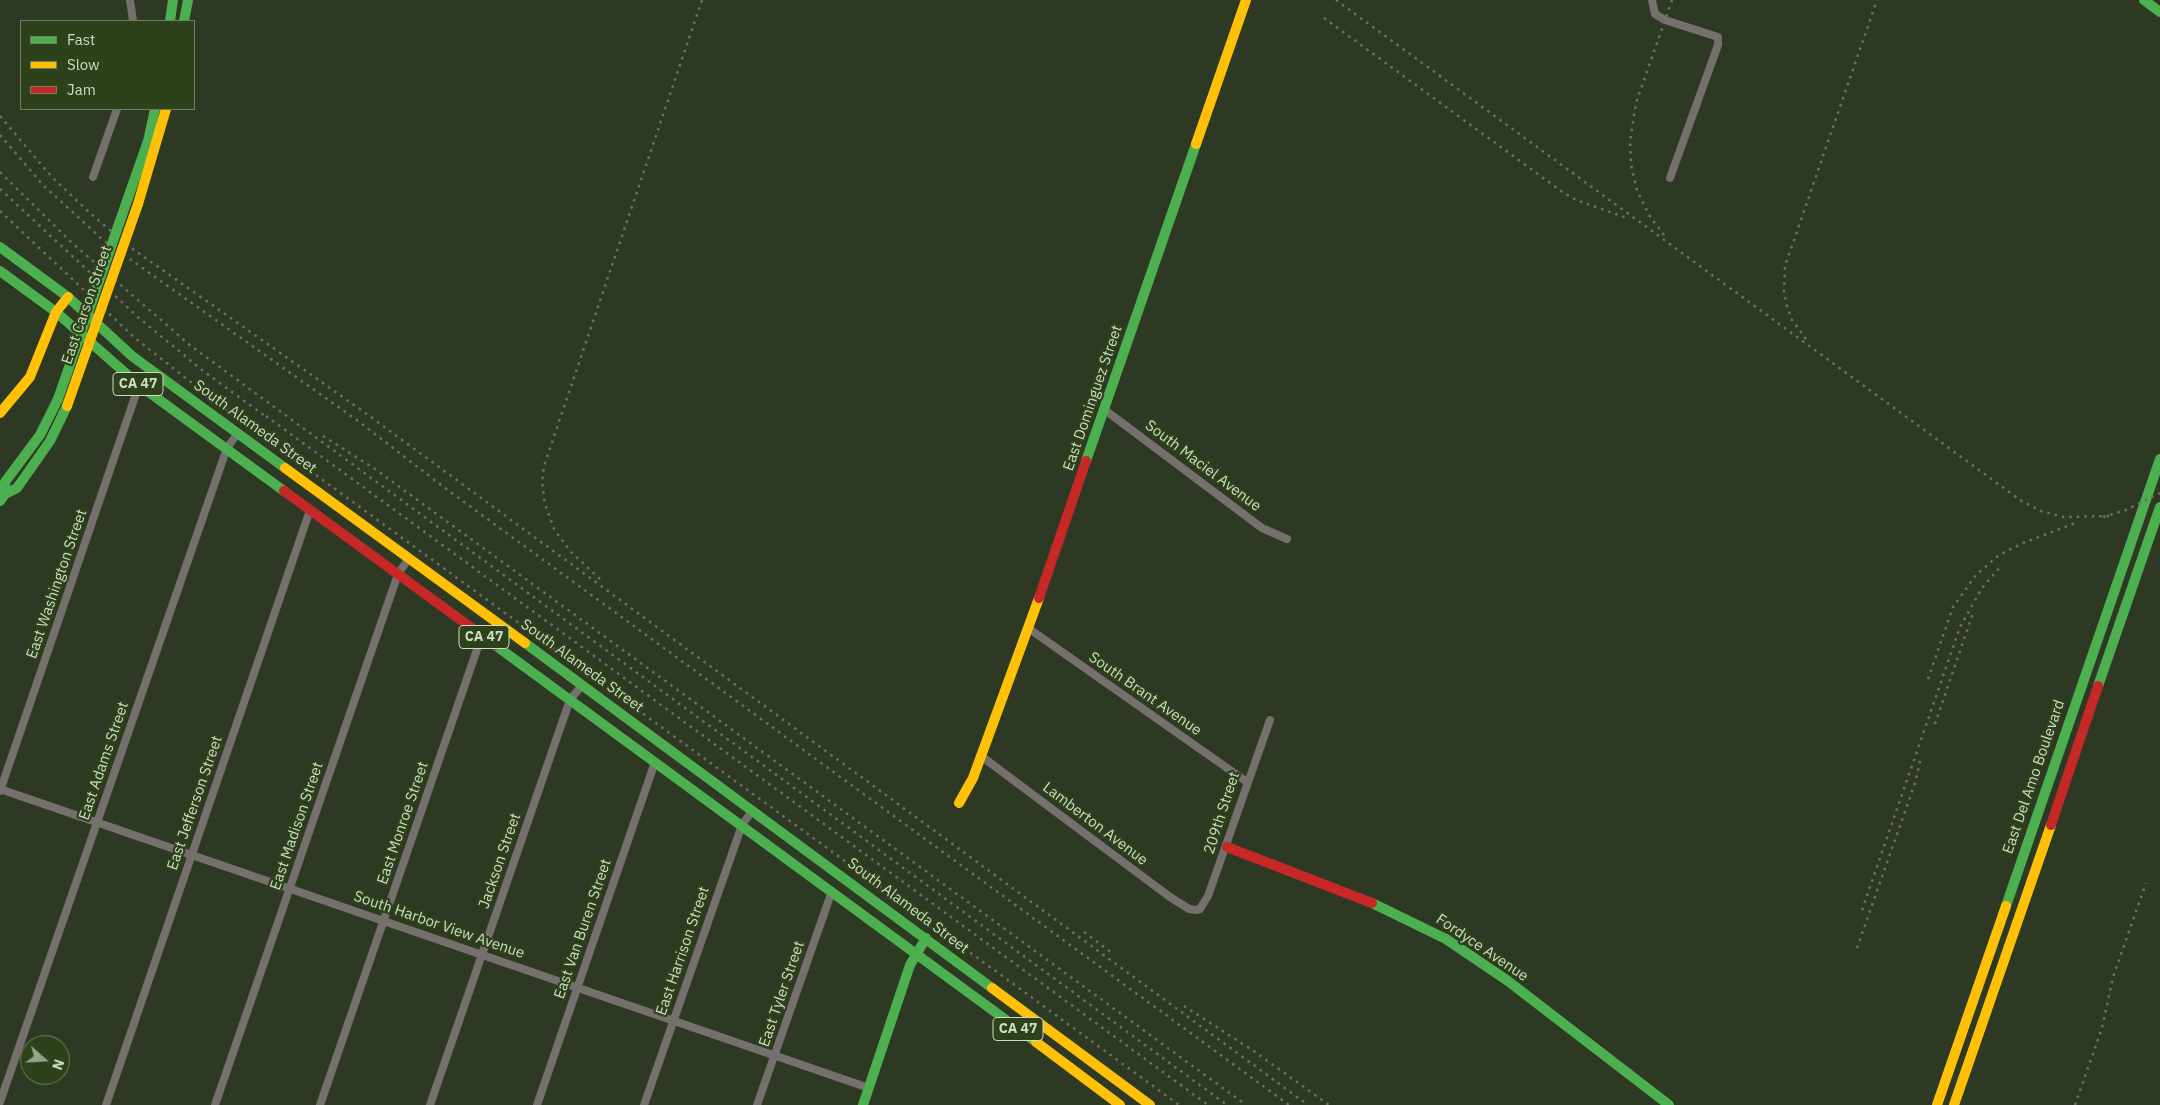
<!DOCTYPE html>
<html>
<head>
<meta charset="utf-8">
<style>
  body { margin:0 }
  #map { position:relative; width:2160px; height:1105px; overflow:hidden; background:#2e3923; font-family:"IBM Plex Sans",sans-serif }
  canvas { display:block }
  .legend { position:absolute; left:20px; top:20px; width:175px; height:90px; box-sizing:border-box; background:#2d421a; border:1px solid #6e805e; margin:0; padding:6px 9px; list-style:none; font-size:15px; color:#cfdcc5 }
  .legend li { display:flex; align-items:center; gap:10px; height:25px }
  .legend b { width:25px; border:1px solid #6e805e }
  .north { position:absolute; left:20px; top:1035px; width:50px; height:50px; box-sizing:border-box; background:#2d421a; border:1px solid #6e805e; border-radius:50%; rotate:109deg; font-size:14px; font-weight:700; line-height:20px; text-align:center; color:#cfdcc5 }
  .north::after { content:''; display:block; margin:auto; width:18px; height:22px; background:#97a38c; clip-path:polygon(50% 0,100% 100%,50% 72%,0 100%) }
</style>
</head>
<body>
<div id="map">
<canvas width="2160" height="1105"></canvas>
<ul class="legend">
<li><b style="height:6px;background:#4caf50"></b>Fast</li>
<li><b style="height:6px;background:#ffc107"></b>Slow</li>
<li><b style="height:6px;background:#c62828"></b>Jam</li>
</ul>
<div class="north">N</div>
</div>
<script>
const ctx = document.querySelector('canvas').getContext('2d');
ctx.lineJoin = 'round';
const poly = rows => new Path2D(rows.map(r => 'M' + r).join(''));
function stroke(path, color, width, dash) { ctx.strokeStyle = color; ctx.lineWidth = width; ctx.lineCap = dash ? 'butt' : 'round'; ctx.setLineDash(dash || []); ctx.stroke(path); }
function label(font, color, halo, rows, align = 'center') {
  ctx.font = font + ' "IBM Plex Sans",sans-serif'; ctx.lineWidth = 4.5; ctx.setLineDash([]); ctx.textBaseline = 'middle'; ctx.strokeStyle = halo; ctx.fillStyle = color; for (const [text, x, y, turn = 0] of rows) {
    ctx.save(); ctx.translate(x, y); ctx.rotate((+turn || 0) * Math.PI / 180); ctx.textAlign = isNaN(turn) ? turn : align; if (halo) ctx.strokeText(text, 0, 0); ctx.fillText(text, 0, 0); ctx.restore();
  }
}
stroke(poly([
  [130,0,133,21],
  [1652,0,1655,14,1665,20,1718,37,1718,45,1670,178],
  [93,177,117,109],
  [1105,410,1262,528,1287,539],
  [1028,628,1247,782],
  [981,756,1170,897,1189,909,1196,910,1200,909,1208,896,1270,720],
  [0,789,869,1088],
  [0,791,139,385],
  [0,1102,227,448,238,433],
  [106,1105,310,510],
  [215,1105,398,574,409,558],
  [320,1105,482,635],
  [430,1105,556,740,570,700,582,685],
  [537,1105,655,762],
  [644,1105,742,825,753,810],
  [757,1105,832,891]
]), '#75706e', 8);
stroke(poly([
  [2144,0,2160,12],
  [170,21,173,0],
  [184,21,188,0],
  [128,198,148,141,155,109],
  [0,247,68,297,132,356,285,468],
  [0,271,56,312,139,385,284,491],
  [1086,461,1196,144],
  [5,494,5,482,40,435,58,399],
  [0,501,5,494,17,488,50,441,67,406],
  [525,643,992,988],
  [495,645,1036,1042],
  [2098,686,2160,507],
  [1372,903,1446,939,1508,981,1669,1105],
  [2006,906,2160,459],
  [863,1105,910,965,926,938]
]), '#4caf50', 10);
stroke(poly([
  [1196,144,1246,0],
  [138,204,166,109],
  [0,413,30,377,56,312,68,297],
  [285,468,525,643],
  [959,803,973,778,1039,598],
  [992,988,1150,1105],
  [1036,1042,1120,1105],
  [1937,1105,2006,906],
  [1954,1105,2051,825]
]), '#ffc107', 10);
stroke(poly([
  [284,491,495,645],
  [1039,598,1086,461],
  [2051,825,2098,686],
  [1227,847,1372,903]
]), '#c62828', 10);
stroke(poly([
  [1336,0,2020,500,2041,511,2064,517,2109,516],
  [1324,18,1561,191,1576,200,1627,218],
  [0,116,51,176,91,214,130,247,364,412,1308,1105],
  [0,135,43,185,103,240,358,421,445,488,1289,1105],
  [0,172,71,242,191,346,1227,1105],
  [0,189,139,318,202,370,265,416],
  [0,211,135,338,216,402,1179,1105],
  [1664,235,1649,215,1637,190,1631,165,1630,141,1636,103,1672,0],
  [1806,339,1792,320,1787,306,1784,292,1785,266,1877,0],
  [266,416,1208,1105],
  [323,436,375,469,1246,1105],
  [2103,517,2126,510,2160,493],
  [600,579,570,551,554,529,545,504,542,482,544,466,702,0],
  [1928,679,1953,607,1976,575,1999,555,2023,543,2078,522],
  [1935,724,1973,613],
  [1862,910,1960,627,1982,588,2002,565],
  [1084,932,1112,953],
  [1857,948,1915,783,1921,757],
  [1184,1006,1255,1052,1329,1105],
  [2075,1105,2102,1028,2113,977,2146,883]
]), '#6f7068', 2.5, [2.5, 5]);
stroke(poly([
  [58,399,128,198]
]), '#4caf50', 10);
stroke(poly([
  [67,406,138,204]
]), '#ffc107', 10);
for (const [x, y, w] of [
  [138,384,50],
  [484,637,50],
  [1018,1029,50]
]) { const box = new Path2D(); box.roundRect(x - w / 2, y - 11.5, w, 23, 4); ctx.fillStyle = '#2d421a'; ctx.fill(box); stroke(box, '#cfdcc5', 1); }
label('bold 14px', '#cfdcc5', null, [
  ["CA 47",138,384],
  ["CA 47",484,637],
  ["CA 47",1018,1029]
]);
label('15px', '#cfdcc5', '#2d421a', [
  ["East Carson Street",87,305,-71],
  ["East Dominguez Street",1093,398,-71],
  ["South Alameda Street",255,427,36],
  ["South Maciel Avenue",1203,466,37],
  ["East Washington Street",57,584,-71],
  ["South Alameda Street",582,666,36],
  ["South Brant Avenue",1145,694,35],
  ["East Adams Street",104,761,-71],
  ["East Del Amo Boulevard",2034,777,-71],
  ["East Jefferson Street",195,803,-71],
  ["209th Street",1222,813,-72],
  ["East Monroe Street",403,823,-71],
  ["Lamberton Avenue",1095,824,37],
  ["East Madison Street",297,826,-71],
  ["Jackson Street",500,861,-71],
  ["South Alameda Street",908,906,37],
  ["South Harbor View Avenue",439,925,19],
  ["East Van Buren Street",583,929,-71],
  ["Fordyce Avenue",1482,948,34],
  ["East Harrison Street",683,951,-71],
  ["East Tyler Street",782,994,-71]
]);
</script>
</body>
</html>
